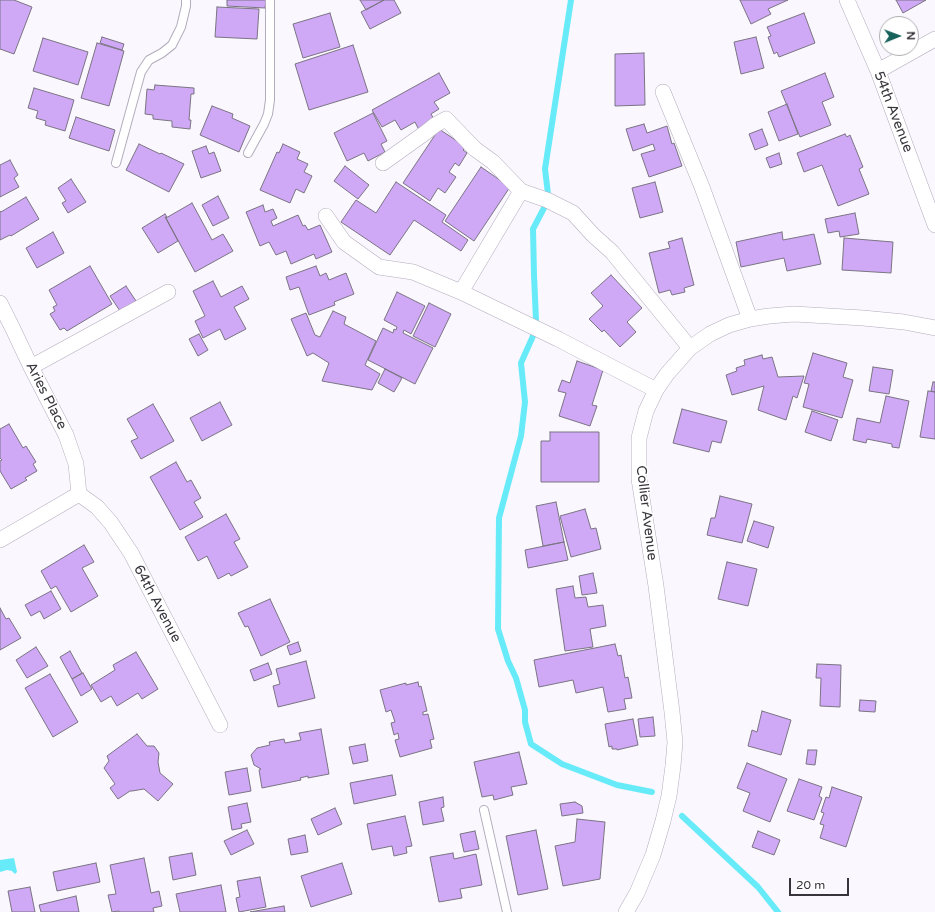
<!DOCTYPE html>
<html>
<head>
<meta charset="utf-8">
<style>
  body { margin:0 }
  #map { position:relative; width:935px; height:912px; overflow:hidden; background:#faf7fe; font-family:"Varela Round",sans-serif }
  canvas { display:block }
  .north { position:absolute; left:879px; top:16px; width:40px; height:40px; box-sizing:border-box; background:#fff; border:1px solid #afaeb1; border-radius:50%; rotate:89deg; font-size:11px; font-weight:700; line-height:16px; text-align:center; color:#37343b }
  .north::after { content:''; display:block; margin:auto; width:14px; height:18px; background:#17635c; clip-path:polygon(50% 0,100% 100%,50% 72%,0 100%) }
  .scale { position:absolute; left:789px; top:878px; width:60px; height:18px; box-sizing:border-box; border:2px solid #37343b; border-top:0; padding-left:5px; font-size:12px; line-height:14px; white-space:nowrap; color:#37343b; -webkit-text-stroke:3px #fff; paint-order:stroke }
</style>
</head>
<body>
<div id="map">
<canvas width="935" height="912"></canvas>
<div class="north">N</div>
<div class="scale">20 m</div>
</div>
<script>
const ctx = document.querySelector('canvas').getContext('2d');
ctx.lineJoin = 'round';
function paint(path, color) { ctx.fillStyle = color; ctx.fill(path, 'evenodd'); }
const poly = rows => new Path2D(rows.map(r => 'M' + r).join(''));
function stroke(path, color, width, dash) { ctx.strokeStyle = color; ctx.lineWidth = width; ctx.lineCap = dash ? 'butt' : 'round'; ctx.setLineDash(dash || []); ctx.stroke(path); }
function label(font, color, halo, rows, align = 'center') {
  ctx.font = font + ' "Varela Round",sans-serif'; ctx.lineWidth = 3; ctx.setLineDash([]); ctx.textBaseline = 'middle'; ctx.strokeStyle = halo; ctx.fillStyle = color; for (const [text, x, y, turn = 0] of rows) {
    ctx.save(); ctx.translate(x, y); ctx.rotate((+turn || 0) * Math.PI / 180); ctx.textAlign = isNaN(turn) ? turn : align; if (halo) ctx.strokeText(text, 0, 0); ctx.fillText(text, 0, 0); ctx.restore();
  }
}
paint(poly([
  [14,858,17,872,15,874,12,871,7,870,0,872,0,860]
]), '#68ebf9');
stroke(poly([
  [548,194,545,169,571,0],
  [544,208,533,229,534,275,536,320,533,336,521,363,525,402,521,436,499,518,498,629,508,661,516,678,525,710,525,722,531,744,562,764,617,785,652,792],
  [682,816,758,887,778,912]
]), '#68ebf9', 6);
const building = poly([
  [0,0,14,0,32,7,14,54,0,49,0,0],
  [227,0,266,0,265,8,227,6,227,0],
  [360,0,384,0,366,10,360,0],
  [384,0,394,0,401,13,370,29,361,12,384,0],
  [740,0,788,0,768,9,771,14,751,24,740,0],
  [896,0,926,0,903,13,896,0],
  [217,7,259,9,257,39,215,37,217,7],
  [330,13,340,47,303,58,293,24,330,13],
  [804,13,815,43,779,57,777,52,774,54,768,37,771,36,767,27,804,13],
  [102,37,124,44,122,50,100,43,102,37],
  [756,37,764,68,741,74,734,42,756,37],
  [43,38,88,52,78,85,33,71,43,38],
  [97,43,124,51,109,106,81,98,97,43],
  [353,45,368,92,309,110,295,64,353,45],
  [644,53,645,105,615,106,615,54,644,53],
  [439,73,450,93,434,102,439,109,431,114,435,121,419,130,415,122,401,130,395,120,382,127,372,110,439,73],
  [825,73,834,97,822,102,831,125,800,137,781,91,825,73],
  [155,85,194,88,194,94,191,94,189,120,191,120,190,129,172,127,172,121,153,119,153,115,145,114,147,89,154,90,155,85],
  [34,88,74,100,65,131,45,125,46,121,36,118,38,111,28,108,34,88],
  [787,104,798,134,779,141,768,112,787,104],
  [212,106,233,114,232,118,250,126,239,152,200,135,212,106],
  [373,113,387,141,381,144,385,152,368,161,364,153,347,161,334,133,373,113],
  [76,117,115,130,109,151,69,138,76,117],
  [644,124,647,133,667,126,672,144,674,143,682,166,649,177,641,154,655,150,653,144,633,151,626,129,644,124],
  [439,129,466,147,463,150,467,153,459,166,455,163,449,172,456,177,445,193,438,188,430,201,403,183,439,129],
  [762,129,768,145,755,150,749,134,762,129],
  [845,134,847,137,850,135,863,167,859,169,869,194,838,206,822,165,804,172,797,153,845,134],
  [139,144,160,154,161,153,184,164,169,192,126,170,139,144],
  [283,144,300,152,297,159,308,164,304,172,312,176,304,193,296,189,290,203,260,190,277,152,279,153,283,144],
  [206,146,209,154,214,152,221,171,201,178,192,151,206,146],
  [779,153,782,164,770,168,766,158,779,153],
  [10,160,18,175,14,178,19,187,0,197,0,165,10,160],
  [345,166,369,185,358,199,334,181,345,166],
  [481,167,510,187,474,241,445,221,481,167],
  [71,179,86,202,68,213,62,203,66,201,58,188,71,179],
  [396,182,446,215,442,222,468,240,461,251,414,220,390,255,341,222,356,200,376,213,396,182],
  [655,182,663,212,640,218,632,188,655,182],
  [218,196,229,218,213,226,202,205,218,196],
  [26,197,39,219,11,236,10,235,0,240,0,211,1,212,26,197],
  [192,203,212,240,223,234,233,251,195,272,166,218,192,203],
  [263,205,265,212,273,209,277,218,271,221,273,226,298,215,303,226,305,225,308,230,320,225,332,252,316,259,314,254,291,264,286,251,276,255,269,242,260,246,246,212,263,205],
  [855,213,859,234,840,237,839,231,828,233,825,219,855,213],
  [165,214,167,217,165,217,178,241,158,253,142,228,165,214],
  [53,232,64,253,37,268,26,248,53,232],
  [782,232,783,240,814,234,821,264,787,271,784,258,741,267,736,242,782,232],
  [682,238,694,285,684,288,685,292,672,295,670,290,659,293,649,253,670,248,668,242,682,238],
  [844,238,893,242,891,273,842,270,844,238],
  [90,266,112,304,67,331,64,328,60,330,50,314,55,311,53,307,57,305,49,290,90,266],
  [316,266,320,276,326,273,329,280,346,273,354,294,334,302,335,305,309,315,299,287,290,290,286,277,316,266],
  [611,275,642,308,627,322,636,332,620,347,604,330,602,332,589,319,603,306,591,293,611,275],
  [213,281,221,297,242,286,249,299,234,307,246,329,225,340,220,329,203,338,195,321,205,316,193,291,213,281],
  [126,286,136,301,120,311,110,296,126,286],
  [397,292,425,306,411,334,404,330,403,333,433,348,415,384,368,360,383,328,393,333,394,329,396,330,397,327,384,320,397,292],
  [429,303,451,314,435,347,413,336,429,303],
  [333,311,346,317,344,324,376,341,365,365,380,374,372,390,322,381,329,363,313,353,307,356,291,319,306,313,315,335,320,337,333,311],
  [199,334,208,350,198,356,189,339,199,334],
  [813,353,847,363,843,377,853,380,842,418,803,407,809,384,804,383,813,353],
  [762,355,763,359,772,357,778,377,804,376,797,398,793,396,786,420,758,410,764,386,732,395,726,375,737,371,736,368,745,365,744,360,762,355],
  [577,361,603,370,592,405,597,406,590,426,559,416,566,393,558,391,562,380,570,383,577,361],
  [873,367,893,370,889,394,869,391,873,367],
  [385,369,402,378,394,392,378,383,385,369],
  [933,382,935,382,935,392,931,391,933,382],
  [928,391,935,392,935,439,920,437,928,391],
  [886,396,909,401,899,448,892,447,892,444,867,439,866,443,853,440,857,418,880,423,886,396],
  [220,402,232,425,202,441,190,418,220,402],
  [153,404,174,441,141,459,131,441,138,438,127,419,153,404],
  [682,409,727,421,721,443,712,441,709,452,673,443,682,409],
  [812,411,838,420,831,441,805,432,812,411],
  [9,424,23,448,26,446,36,462,33,464,37,471,25,478,27,480,11,489,0,471,0,461,2,460,0,458,0,429,9,424],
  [550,432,599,432,599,482,541,482,541,441,550,441,550,432],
  [176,462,187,482,191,480,201,498,194,502,203,517,180,530,150,477,176,462],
  [720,496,752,504,742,543,707,535,711,518,715,518,720,496],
  [556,502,564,542,543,546,536,506,556,502],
  [585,509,591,529,596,528,601,549,571,557,560,516,585,509],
  [226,514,240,539,234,542,248,567,231,576,229,573,218,579,207,556,198,561,185,537,226,514],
  [754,521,774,527,768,548,747,541,754,521],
  [564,542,568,560,528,568,525,550,564,542],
  [84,545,94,562,82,568,98,596,71,612,56,586,51,589,41,571,84,545],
  [727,562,757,569,748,606,718,599,727,562],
  [593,573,597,593,582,595,579,576,593,573],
  [573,586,575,598,586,597,588,607,603,605,606,626,590,629,593,647,565,651,556,589,573,586],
  [51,591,61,609,44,619,40,611,31,616,25,605,51,591],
  [270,599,290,642,261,656,248,626,245,627,238,613,270,599],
  [0,608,6,619,9,618,21,638,0,650,0,608],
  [298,642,301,651,290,655,287,646,298,642],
  [615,644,618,656,621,655,625,678,628,677,632,698,624,699,626,709,608,712,603,687,576,693,573,680,539,687,534,660,615,644],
  [36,647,48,666,27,678,16,660,36,647],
  [70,651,82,673,72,679,60,657,70,651],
  [136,652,158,689,142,699,138,693,117,706,111,696,101,702,91,685,115,670,113,665,136,652],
  [306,661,315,698,278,707,273,686,280,684,276,669,306,661],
  [268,663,272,674,254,681,250,670,268,663],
  [817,664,841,665,840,707,820,706,821,678,816,678,817,664],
  [83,673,92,689,81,696,72,679,83,673],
  [50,674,78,722,53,737,25,688,50,674],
  [418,682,419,687,421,686,427,711,423,712,423,715,428,714,434,739,430,740,432,748,400,757,395,740,399,739,398,733,394,735,391,723,395,722,391,710,386,712,380,690,406,683,406,685,418,682],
  [860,700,876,701,875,712,859,711,860,700],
  [762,711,791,720,781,755,748,746,752,730,757,732,762,711],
  [653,717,655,736,640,737,638,719,653,717],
  [633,719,638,745,617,750,617,749,612,749,612,746,609,747,605,724,633,719],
  [321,729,329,774,308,778,308,776,300,778,301,780,262,788,259,770,261,769,254,765,251,755,257,748,270,745,269,742,284,739,285,743,301,740,299,733,321,729],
  [137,734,147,746,154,746,159,753,158,762,160,773,173,784,158,801,144,789,132,791,130,791,118,799,110,788,115,784,104,768,109,761,107,756,137,734],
  [365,744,368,761,353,764,349,747,365,744],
  [808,750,817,750,815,765,806,764,808,750],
  [519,752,527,784,511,787,513,795,494,800,493,795,482,797,474,762,519,752],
  [747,763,787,779,770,822,743,811,750,793,737,788,747,763],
  [247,768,251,791,229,795,225,772,247,768],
  [392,775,396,795,354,804,350,783,392,775],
  [799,779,822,787,819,796,822,798,814,820,787,811,799,779],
  [832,787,862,797,846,847,820,838,824,825,820,824,824,813,821,812,826,797,829,798,832,787],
  [443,797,444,807,441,808,444,821,423,825,419,802,443,797],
  [575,802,582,806,583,813,562,816,560,804,575,802],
  [247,803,251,822,241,824,242,828,232,830,228,807,247,803],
  [335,808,342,824,318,835,311,819,335,808],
  [405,816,412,846,406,847,407,853,394,856,392,846,372,850,367,824,405,816],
  [577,819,605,822,600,879,563,886,555,846,575,842,577,819],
  [247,830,254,844,231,855,224,841,247,830],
  [536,830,548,889,518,895,506,836,536,830],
  [475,831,479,849,464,852,460,834,475,831],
  [758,831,780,840,774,855,752,847,758,831],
  [305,835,308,852,291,855,288,839,305,835],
  [192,853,196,875,173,880,169,857,192,853],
  [453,853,454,859,476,854,482,885,460,889,462,898,439,902,430,857,453,853],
  [144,858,151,893,159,891,162,906,153,908,154,912,119,912,119,911,112,912,108,895,116,894,110,865,144,858],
  [96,863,100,882,57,891,53,872,96,863],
  [342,863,352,894,311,907,301,876,342,863],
  [260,877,266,907,239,912,236,898,240,897,237,881,260,877],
  [221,885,226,912,180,912,176,894,221,885],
  [30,887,35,912,12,912,8,891,30,887],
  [76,896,79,912,41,912,39,905,76,896],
  [284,906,285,912,250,912,284,906]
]);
paint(building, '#cfa8f6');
stroke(building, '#7b7483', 1);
const service = poly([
  [248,153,264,124,268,114,270,100,270,0],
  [116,163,141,72,149,60,162,53,172,45,181,27,186,6,186,0],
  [484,810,507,912]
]);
const minor = poly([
  [847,0,878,71,935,225],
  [878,71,935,39],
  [663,92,702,187,750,319],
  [383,163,425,133,435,125,446,119,475,149,493,162,521,191,547,200,573,213,593,235,612,252,690,348],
  [326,216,344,242,379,267,413,272,461,292,558,339,656,390],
  [461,292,521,191],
  [0,303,12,327,31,367,66,435,76,464,79,494],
  [31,367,168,292],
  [79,494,97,507,111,523,131,553,220,725],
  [0,540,79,494],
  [626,912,637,893,653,855,663,821,669,796,673,766,675,742,672,712,656,586,639,479,639,438,646,411,656,390,667,374,690,348,710,334,729,325,750,319,769,316,794,314,863,318,904,322,935,328]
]);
stroke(service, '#b4acbd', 10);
stroke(minor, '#b4acbd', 16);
stroke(service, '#fff', 8);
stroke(minor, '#fff', 15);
label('14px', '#37343b', '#fff', [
  ["54th Avenue",893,112,69],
  ["Aries Place",46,396,63],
  ["Collier Avenue",646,513,83],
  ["64th Avenue",157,604,62]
]);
</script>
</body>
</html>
